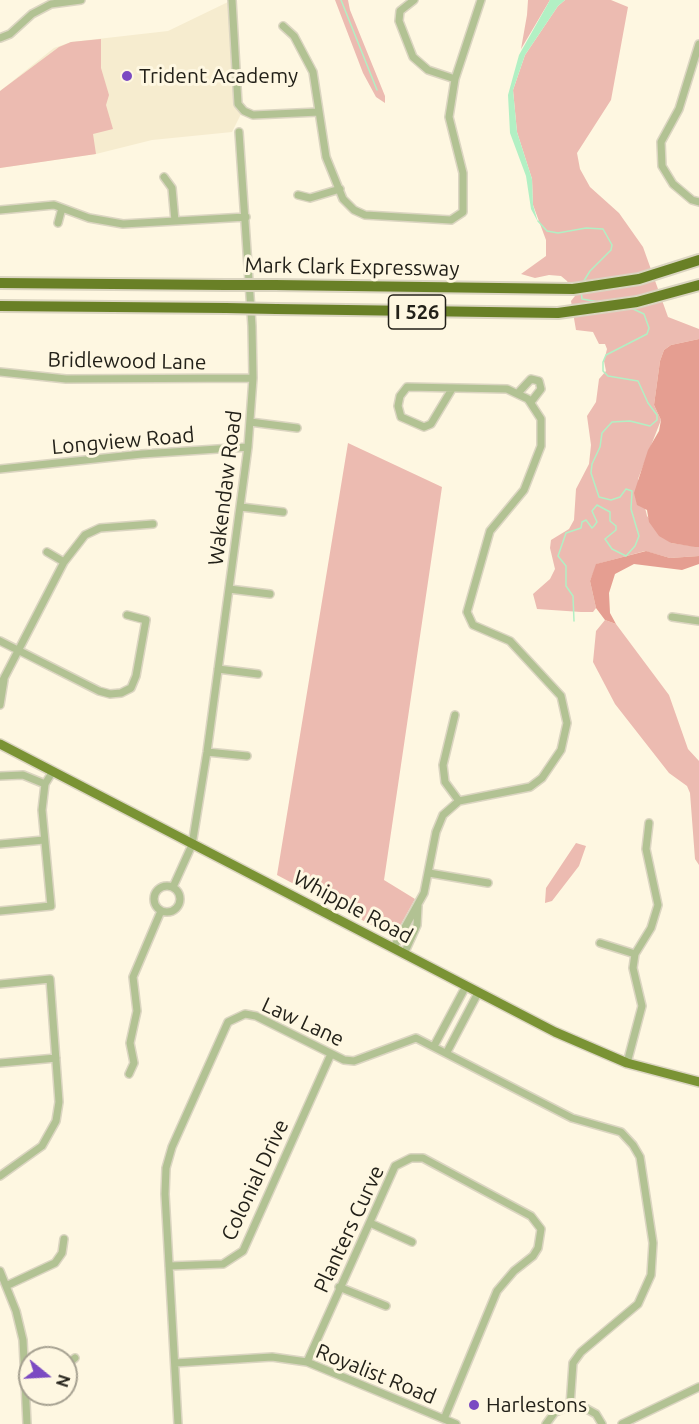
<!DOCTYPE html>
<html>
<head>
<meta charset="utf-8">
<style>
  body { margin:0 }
  #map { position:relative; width:699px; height:1424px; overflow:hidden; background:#fef7e1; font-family:Ubuntu,sans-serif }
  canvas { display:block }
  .north { position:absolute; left:18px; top:1346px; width:60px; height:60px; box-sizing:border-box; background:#fef7e1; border:2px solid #a6a191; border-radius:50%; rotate:108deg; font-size:16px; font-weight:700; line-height:24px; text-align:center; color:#232119 }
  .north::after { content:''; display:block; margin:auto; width:21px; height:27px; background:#7b4ac2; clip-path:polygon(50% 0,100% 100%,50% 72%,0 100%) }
</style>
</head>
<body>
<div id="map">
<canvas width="699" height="1424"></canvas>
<div class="north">N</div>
</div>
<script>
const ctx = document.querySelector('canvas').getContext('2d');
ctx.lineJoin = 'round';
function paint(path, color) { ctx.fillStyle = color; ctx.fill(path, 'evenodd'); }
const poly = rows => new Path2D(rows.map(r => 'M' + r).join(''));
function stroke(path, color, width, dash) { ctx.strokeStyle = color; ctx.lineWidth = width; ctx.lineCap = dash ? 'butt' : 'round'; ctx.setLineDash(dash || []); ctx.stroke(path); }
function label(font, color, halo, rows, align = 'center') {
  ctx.font = font + ' Ubuntu,sans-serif'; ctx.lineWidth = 6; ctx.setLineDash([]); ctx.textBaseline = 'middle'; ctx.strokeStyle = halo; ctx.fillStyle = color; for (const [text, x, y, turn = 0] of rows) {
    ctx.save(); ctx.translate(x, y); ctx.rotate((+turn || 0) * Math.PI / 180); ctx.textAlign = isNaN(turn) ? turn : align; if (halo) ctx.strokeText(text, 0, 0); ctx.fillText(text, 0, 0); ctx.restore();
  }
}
paint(poly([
  [228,2,236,106,241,114,232,132,152,140,96,154,0,168,0,91,54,48,71,42,168,31]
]), '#f6eccf');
paint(poly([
  [335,0,348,0,350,10,385,96,385,103,376,97,363,73],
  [528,0,550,0,521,49,527,15],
  [565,0,611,0,628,7,611,100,577,153,580,169,590,187,619,213,643,247,668,317,699,329,699,339,671,345,664,350,660,361,654,405,661,420,638,479,647,516,671,543,699,547,699,556,670,558,645,551,597,564,590,581,596,608,593,612,581,612,537,609,533,594,550,579,555,569,550,548,551,540,569,529,574,520,576,489,589,464,591,445,587,416,596,402,599,379,606,371,604,361,607,349,605,344,599,344,593,332,576,330,571,301,575,296,567,281,561,276,549,275,535,278,521,274,546,256,546,240,533,205,532,179,517,132,513,90,525,55,558,6],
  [101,39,101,68,109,95,106,105,113,129,93,134,96,154,0,168,0,91,59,47,71,42],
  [348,443,442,487,384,880,415,899,394,937,277,875],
  [605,620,616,624,669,695,688,749,699,761,699,865,695,859,690,793,687,786,669,773,615,704,593,662,596,631],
  [576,843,586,846,579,866,552,901,545,903,546,888]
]), '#ecbbb1');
paint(poly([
  [699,339,699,547,695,547,671,543,659,536,649,522,647,510,637,505,634,493,648,450,659,431,661,420,654,405,660,361,664,350,671,345],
  [646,551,670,558,699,556,699,564,682,570,634,564,615,574,609,593,610,613,616,624,605,620,596,608,590,581,596,564]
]), '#e59e91');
paint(poly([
  [550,0,565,0,558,6,525,55,513,90,517,132,532,179,533,205,538,222,531,209,526,176,510,133,508,95,519,55]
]), '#b2f0c4');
stroke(poly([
  [341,0,377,90],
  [538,221,547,231,558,233,586,228,603,229,612,245,611,250,590,271,582,284],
  [581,291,582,299,599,302],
  [574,621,573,596,566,586,566,566,558,556,566,533,581,528,582,522,586,520,592,528,594,526,597,522,592,511,597,505,610,512,610,521,616,526,616,530,605,539,612,549,626,556,635,546,639,536,631,509,632,491,626,489,620,497,611,500,599,497,591,473,592,464,600,447,602,433,612,422,630,421,650,426,657,420,657,415,648,403,638,381,608,376,603,371,603,362,606,355,647,334,649,328,644,314,631,308]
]), '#b2f0c4', 1.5);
const minor = poly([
  [232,0,238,104,244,111,253,115,319,112],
  [414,0,400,11,399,21,413,57,428,70,455,79,481,0],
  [283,26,294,36,313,72,326,157,343,199,354,210,365,215,451,220,463,212,463,173,449,117,455,79],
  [0,38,10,34,32,14,51,4,81,0],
  [699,44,679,109,661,142,662,166,673,184,692,200,699,202],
  [164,177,172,188,175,221],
  [298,195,310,198,340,189],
  [0,210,54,205,89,218,123,224,246,217],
  [58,223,62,208],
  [0,372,66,379,253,378],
  [518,393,531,379,539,381,541,389,531,402],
  [250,422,297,428],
  [0,469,142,454,248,447],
  [241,507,283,512],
  [47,552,64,562],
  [229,589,270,594],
  [672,617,699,621],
  [0,641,99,691,110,694,121,693,131,688,136,676,146,620,127,615],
  [218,669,258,674],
  [0,686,64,562,85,535,100,528,153,524],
  [0,705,4,680],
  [455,715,443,765,445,782,459,801],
  [207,752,247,756],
  [0,776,23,775,45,784,53,771],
  [0,844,44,840],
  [429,873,488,883],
  '154 899a13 13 0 1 1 26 0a13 13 0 1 1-26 0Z',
  [173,887,192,845,207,752,248,447,253,378,252,326,239,132],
  [0,911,51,906,42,810,45,784],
  [600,943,635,954],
  [394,947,424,893,436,832,443,815,459,801,530,787,542,778,561,750,567,723,561,696,510,641,473,625,467,612,490,531,524,490,541,446,541,419,528,399,507,389,407,387,400,396,398,406,401,417,424,427,431,424,452,389],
  [404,954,417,925,418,906],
  [0,984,50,979,59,1102,56,1121,42,1146,0,1176],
  [434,1046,466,986],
  [447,1052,478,993],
  [0,1063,56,1058],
  [627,1063,642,1006,633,968,635,954,651,928,658,905,646,849,649,823],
  [129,1074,134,1063,130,1043,137,1011,133,977,161,911],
  [370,1223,412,1242],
  [169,1266,223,1264,243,1251,331,1054],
  [0,1271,16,1311,23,1340,27,1424],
  [8,1285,55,1263,62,1253,64,1239],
  [339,1287,386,1306],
  [307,1362,395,1166,411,1158,423,1158,531,1216,541,1229,538,1248,533,1256,514,1271,497,1291,444,1419],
  [175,1363,272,1357,307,1362,456,1424],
  [66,1365,75,1358],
  [178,1424,165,1194,166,1168,172,1147,228,1022,245,1014,256,1016,344,1060,354,1061,416,1038,572,1118,621,1132,633,1145,640,1157,653,1243,651,1275,638,1304,581,1352,573,1363,570,1406],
  [546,1424,555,1412,570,1406,585,1408,596,1414,602,1424],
  [622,1424,699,1387]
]);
const major = poly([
  [0,744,555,1032,627,1063,699,1082]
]);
const highway = poly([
  [0,283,225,285],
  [275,285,573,289,639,279,699,260],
  [0,306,226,308],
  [276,309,558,313,637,302,699,285]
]);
stroke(minor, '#dbd5c1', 10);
stroke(major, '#dbd5c1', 12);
stroke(highway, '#dbd5c1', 14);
stroke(minor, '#b2c293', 7);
stroke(major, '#7a9334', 9);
stroke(highway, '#698026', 10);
const highwayBridge = poly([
  [225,285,275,285],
  [226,308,276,309]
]);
stroke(highwayBridge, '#dbd5c1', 14, []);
stroke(highwayBridge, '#698026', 10);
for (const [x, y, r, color] of [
  [127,76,6,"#7b4ac2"],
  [474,1405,6,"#7b4ac2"]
]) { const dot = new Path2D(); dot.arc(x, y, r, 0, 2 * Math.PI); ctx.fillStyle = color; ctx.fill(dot); stroke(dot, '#fef7e1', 2); }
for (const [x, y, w] of [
  [417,312,57]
]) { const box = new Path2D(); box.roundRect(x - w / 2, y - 17, w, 34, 4.5); ctx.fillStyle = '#fef7e1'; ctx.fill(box); stroke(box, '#232119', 1.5); }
label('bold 20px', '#232119', null, [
  ["I 526",417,312]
]);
label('21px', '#232119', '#fef7e1', [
  ["Trident Academy",139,76],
  ["Harlestons",486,1405]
], 'left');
label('21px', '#232119', '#fef7e1', [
  ["Mark Clark Expressway",352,267,1],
  ["Bridlewood Lane",127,361,1],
  ["Longview Road",123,441,-5],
  ["Wakendaw Road",225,488,-83],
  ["Whipple Road",353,907,28],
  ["Law Lane",303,1022,25],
  ["Colonial Drive",255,1180,-65],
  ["Planters Curve",349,1229,-65],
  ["Royalist Road",376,1374,22]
]);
</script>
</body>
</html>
